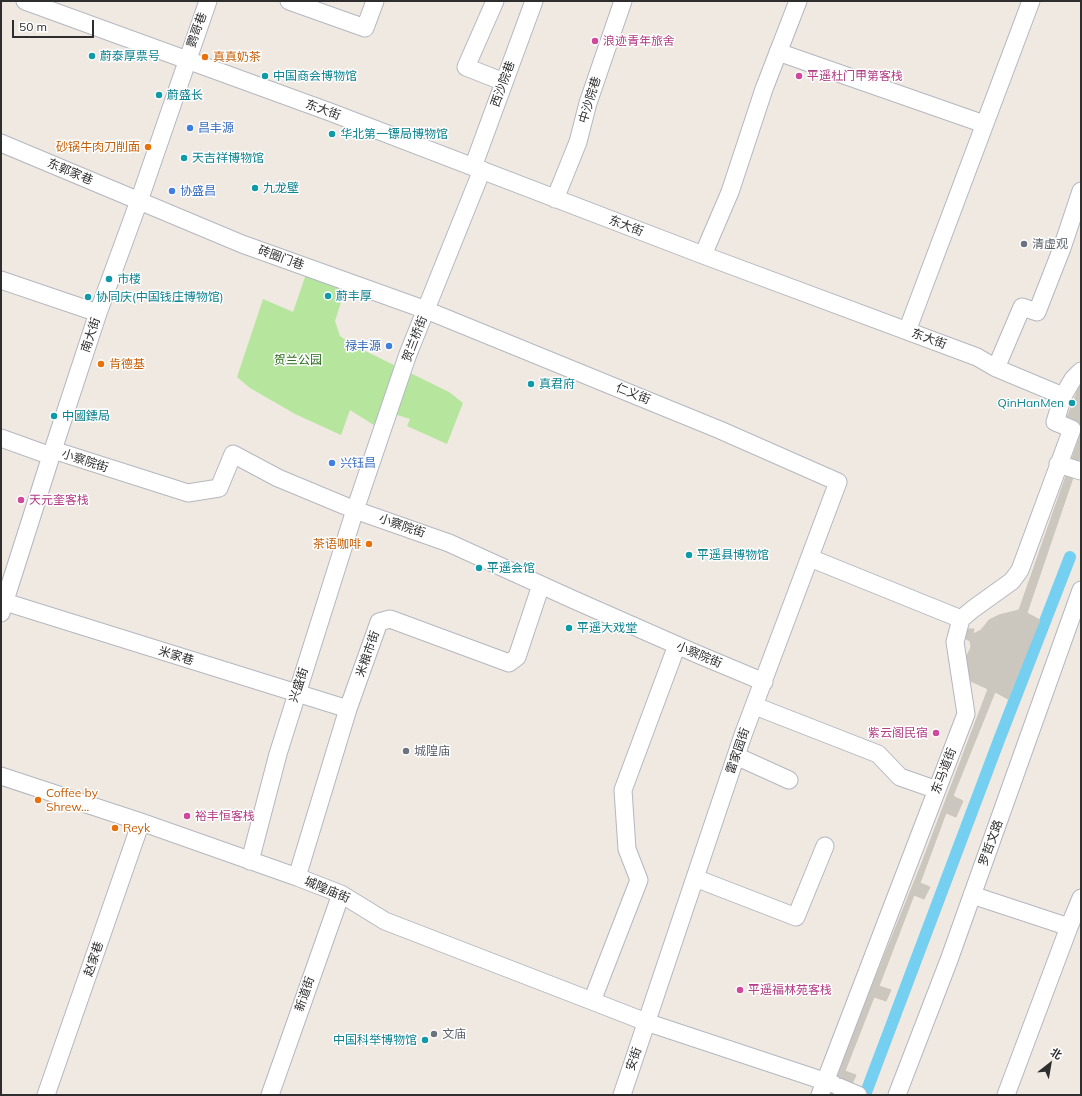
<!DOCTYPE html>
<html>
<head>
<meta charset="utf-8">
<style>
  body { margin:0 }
  #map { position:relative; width:1082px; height:1096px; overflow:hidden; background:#efe9e1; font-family:Mulish,"Noto Sans SC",sans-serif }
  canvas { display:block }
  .frame { position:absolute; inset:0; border:2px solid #2e2e2e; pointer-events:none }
  .north { position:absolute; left:1030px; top:1044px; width:40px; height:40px; -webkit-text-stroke:3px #fff; paint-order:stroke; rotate:31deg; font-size:11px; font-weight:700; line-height:16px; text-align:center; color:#2e2e2e }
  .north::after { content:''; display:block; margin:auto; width:14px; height:18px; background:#2e2e2e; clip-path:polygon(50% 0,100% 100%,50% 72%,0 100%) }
  .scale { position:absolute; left:12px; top:20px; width:82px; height:18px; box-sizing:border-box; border:2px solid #2e2e2e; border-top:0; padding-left:5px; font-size:12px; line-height:14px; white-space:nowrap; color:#2e2e2e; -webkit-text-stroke:3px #fff; paint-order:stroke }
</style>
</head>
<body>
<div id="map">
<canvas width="1082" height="1096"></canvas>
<div class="frame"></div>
<div class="north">北</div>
<div class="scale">50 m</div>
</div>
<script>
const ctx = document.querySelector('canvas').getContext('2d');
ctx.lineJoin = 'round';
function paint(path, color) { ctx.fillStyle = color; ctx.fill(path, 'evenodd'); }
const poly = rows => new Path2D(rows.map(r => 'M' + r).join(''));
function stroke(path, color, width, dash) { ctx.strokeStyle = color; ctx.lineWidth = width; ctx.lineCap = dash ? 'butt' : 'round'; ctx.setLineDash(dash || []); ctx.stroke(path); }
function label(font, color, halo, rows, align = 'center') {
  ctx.font = font + ' Mulish,"Noto Sans SC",sans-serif'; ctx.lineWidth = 3; ctx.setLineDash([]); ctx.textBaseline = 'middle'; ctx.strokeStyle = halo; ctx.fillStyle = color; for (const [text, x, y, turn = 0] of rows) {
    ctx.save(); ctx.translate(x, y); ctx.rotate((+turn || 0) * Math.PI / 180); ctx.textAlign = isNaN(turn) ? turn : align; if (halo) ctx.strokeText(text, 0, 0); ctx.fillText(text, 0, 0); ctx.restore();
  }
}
paint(poly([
  [306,274,346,287,335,321,340,336,353,345,449,392,463,403,447,444,407,426,410,419,384,411,377,427,350,410,341,435,295,414,250,388,237,377,263,299,293,312]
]), '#b6e59e');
stroke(poly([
  [865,1095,999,740,1070,557]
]), '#75cff0', 12);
const building = poly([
  [1079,387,1081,387,1081,425,1066,420,1079,387],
  [1081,433,1081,454,1027,613,1040,620,1008,699,995,692,953,796,963,801,956,817,946,813,920,883,930,887,924,899,914,895,879,986,891,990,886,1001,874,997,845,1071,856,1075,851,1086,841,1082,836,1095,828,1095,921,865,988,689,964,678,963,664,971,647,970,641,962,637,964,629,974,629,973,634,981,630,989,620,999,615,1019,610,1081,433]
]);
paint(building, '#cbc7bf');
stroke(building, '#cbc5ba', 1);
const minor = poly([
  [25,1,330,112,703,255,977,357,996,368,1063,396],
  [289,1,365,28,375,1],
  [495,1,466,67,504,82],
  [778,52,984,124],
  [1,143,242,244,426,310,720,430,838,482,743,735,622,1095],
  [473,167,534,1],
  [555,199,578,142,588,103,623,1],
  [703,255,730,192,764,89,798,1],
  [1,280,98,313],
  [907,331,1031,1],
  [996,368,1022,307,1037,312,1062,248,1081,191],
  [1,438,51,456],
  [53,450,188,493,219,488,233,454,278,478,355,510,449,543,572,599,697,654,764,682],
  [1058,464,1081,471],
  [810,558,961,619],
  [5,602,348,709],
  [1,613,51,456,98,313,139,201,208,1],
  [755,706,878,754,900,777,937,790],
  [736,756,789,780],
  [1,776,141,822,297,877,341,894,385,921,592,1001,646,1022,833,1084],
  [250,861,278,754,355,510,408,354,482,170],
  [297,877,348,709,379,622,390,619,509,663,517,657,541,585],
  [695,878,796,917,825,846],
  [972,895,1069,927,1081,898],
  [592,1001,639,880,627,849,623,790,677,645],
  [839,1087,858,1095],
  [46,1095,141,822],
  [270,1095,341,894],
  [820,1095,966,714,955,642,961,619,973,609,1012,581,1020,570,1072,429,1055,422,1063,396,1073,379,1081,371],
  [897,1095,949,960,1081,590],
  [1006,1095,1069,927]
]);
stroke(minor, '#b4b7c1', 19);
stroke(minor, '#fff', 17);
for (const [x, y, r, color] of [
  [595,41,4,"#d1479c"],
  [92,56,4,"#0f9aa8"],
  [205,57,4,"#e8710a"],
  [265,76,4,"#0f9aa8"],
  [799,76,4,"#d1479c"],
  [159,95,4,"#0f9aa8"],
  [190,128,4,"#3f7fe0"],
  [332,134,4,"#0f9aa8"],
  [148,147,4,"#e8710a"],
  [184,158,4,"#0f9aa8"],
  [255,188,4,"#0f9aa8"],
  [172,191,4,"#3f7fe0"],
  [1024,244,4,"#6b7280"],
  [109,279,4,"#0f9aa8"],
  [328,296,4,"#0f9aa8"],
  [88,297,4,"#0f9aa8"],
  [389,346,4,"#3f7fe0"],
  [101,364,4,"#e8710a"],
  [531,384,4,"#0f9aa8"],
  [1072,403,4,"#0f9aa8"],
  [54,416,4,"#0f9aa8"],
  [332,463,4,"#3f7fe0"],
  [21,500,4,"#d1479c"],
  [369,544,4,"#e8710a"],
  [689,555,4,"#0f9aa8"],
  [479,568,4,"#0f9aa8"],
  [569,628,4,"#0f9aa8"],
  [936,733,4,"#d1479c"],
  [406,751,4,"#6b7280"],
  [38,800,4,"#e8710a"],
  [187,816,4,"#d1479c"],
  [115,828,4,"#e8710a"],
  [740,990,4,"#d1479c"],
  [434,1034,4,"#6b7280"],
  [425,1040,4,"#0f9aa8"]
]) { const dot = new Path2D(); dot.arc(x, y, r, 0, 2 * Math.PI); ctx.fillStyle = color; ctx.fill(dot); stroke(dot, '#fff', 1.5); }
label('12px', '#2e2e2e', '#fff', [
  ["鹦哥巷",197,30,-70],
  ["西沙院巷",503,84,-70],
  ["中沙院巷",590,100,-73],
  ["东大街",323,110,20],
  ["东郭家巷",70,172,23],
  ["东大街",626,226,21],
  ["砖圈门巷",281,258,20],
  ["南大街",91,335,-72],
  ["贺兰桥街",415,339,-69],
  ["东大街",929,339,20],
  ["仁义街",633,394,22],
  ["小察院街",85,461,18],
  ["小察院街",402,526,19],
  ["米粮市街",368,654,-71],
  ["小察院街",699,655,23],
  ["米家巷",176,656,17],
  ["兴盛街",299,685,-72],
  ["雷家园街",738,751,-71],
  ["东马道街",944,771,-69],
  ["罗哲文路",991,843,-70],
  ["城隍庙街",327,890,23],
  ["赵家巷",94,959,-71],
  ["新道街",305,994,-71],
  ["安街",634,1059,-71]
]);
label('12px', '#b23c85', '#fff', [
  ["浪迹青年旅舍",603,41],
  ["平遥杜门甲第客栈",807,76],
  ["天元奎客栈",29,500],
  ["紫云阁民宿",928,733,"right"],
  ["裕丰恒客栈",195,816],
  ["平遥福林苑客栈",748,990]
], 'left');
label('12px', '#0d838f', '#fff', [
  ["蔚泰厚票号",100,56],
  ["中国商会博物馆",273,76],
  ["蔚盛长",167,95],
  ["华北第一镖局博物馆",340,134],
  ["天吉祥博物馆",192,158],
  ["九龙壁",263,188],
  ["市楼",117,279],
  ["蔚丰厚",336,296],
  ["协同庆(中国钱庄博物馆)",96,297],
  ["真君府",539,384],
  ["QinHanMen",1064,403,"right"],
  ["中國鏢局",62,416],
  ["平遥县博物馆",697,555],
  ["平遥会馆",487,568],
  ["平遥大戏堂",577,628],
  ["中国科举博物馆",417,1040,"right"]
], 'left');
label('12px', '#c56008', '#fff', [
  ["真真奶茶",213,57],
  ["砂锅牛肉刀削面",140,147,"right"],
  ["肯德基",109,364],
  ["茶语咖啡",361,544,"right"],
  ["Coffee by",46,793],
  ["Shrew...",46,807],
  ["Reyk",123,828]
], 'left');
label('12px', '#366cbe', '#fff', [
  ["昌丰源",198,128],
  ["协盛昌",180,191],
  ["禄丰源",381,346,"right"],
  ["兴钰昌",340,463]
], 'left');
label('12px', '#5b616d', '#fff', [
  ["清虚观",1032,244],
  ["城隍庙",414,751],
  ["文庙",442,1034]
], 'left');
label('12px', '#2c6e1b', '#fff', [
  ["贺兰公园",298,360]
]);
</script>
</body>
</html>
